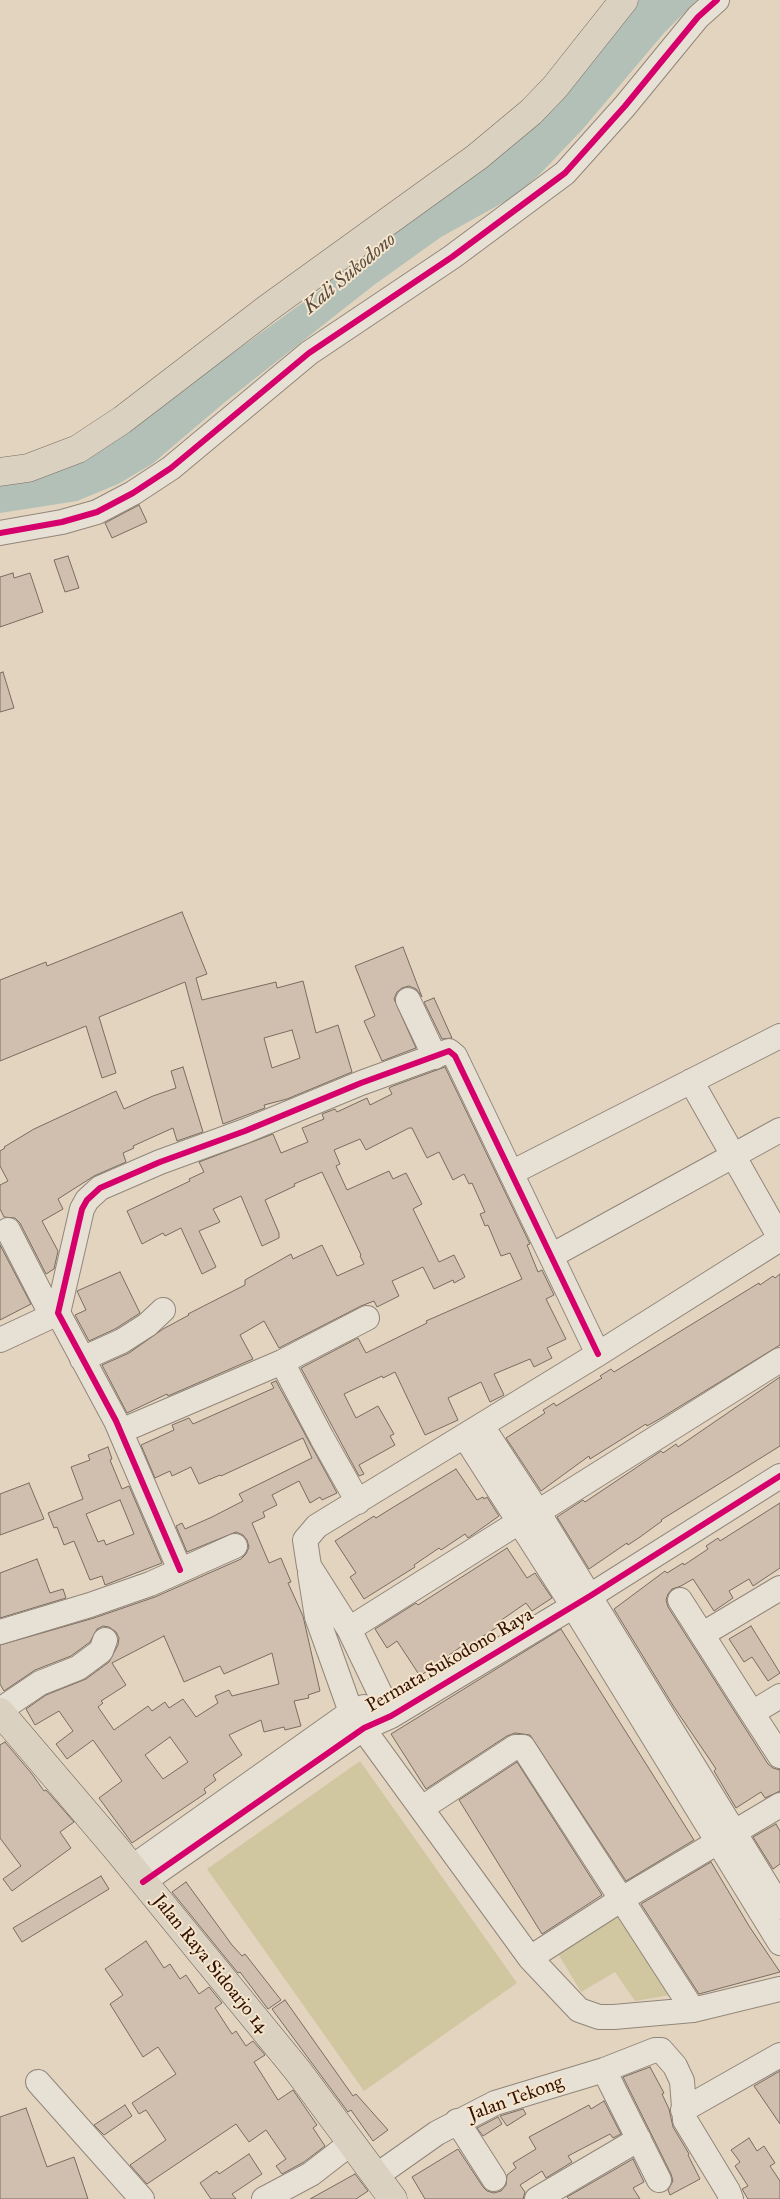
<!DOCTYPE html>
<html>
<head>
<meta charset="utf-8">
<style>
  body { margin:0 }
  canvas { display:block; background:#e2d4bf }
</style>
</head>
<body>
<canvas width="780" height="2199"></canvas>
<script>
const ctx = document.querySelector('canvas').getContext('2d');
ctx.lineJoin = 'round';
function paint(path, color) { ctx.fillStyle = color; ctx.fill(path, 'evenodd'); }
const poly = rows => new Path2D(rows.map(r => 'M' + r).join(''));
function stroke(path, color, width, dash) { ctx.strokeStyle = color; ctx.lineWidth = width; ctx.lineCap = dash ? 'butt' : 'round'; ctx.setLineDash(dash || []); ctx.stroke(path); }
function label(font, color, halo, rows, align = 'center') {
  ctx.font = font + ' "IM FELL Great Primer",serif'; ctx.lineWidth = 4; ctx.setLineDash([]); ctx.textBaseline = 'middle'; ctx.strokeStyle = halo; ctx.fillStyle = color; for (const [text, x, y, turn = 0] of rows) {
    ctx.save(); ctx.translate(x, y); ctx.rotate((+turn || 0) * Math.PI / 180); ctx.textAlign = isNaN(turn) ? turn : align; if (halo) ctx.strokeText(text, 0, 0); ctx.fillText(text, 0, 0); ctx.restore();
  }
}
paint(poly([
  [360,1761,517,1983,364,2091,207,1869],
  [622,1906,677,1994,635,2001,615,1972,581,1992,554,1947]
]), '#d0c7a0');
paint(poly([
  [639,0,697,0,664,33,582,130,540,174,515,196,441,237,374,285,225,402,152,464,118,484,77,501,0,513,0,485,114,439,514,150]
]), '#b2c0b7');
stroke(poly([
  [341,280,377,248,549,123]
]), '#b2c0b7', 29);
const building = poly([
  [139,505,147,522,112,538,105,523,139,505],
  [68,556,79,588,65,592,54,560,68,556],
  [13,573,14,578,30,573,43,612,0,627,0,577,13,573],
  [3,672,14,708,0,712,0,673,3,672],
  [182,912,207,974,196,978,202,1000,276,982,277,988,303,981,316,1033,338,1025,352,1072,287,1099,264,1105,265,1108,223,1124,185,982,99,1017,116,1073,102,1078,86,1026,0,1061,0,980,46,962,47,966,182,912],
  [292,1030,300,1058,272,1068,264,1038,292,1030],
  [403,947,422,997,416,989,409,986,402,988,397,992,394,999,416,1048,382,1061,364,1021,375,1016,355,966,403,947],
  [434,998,452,1038,442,1039,424,1002,434,998],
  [183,1067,203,1132,177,1141,173,1128,133,1146,134,1148,123,1153,126,1162,94,1176,58,1199,63,1209,42,1221,58,1251,54,1269,46,1274,20,1223,15,1218,4,1217,0,1209,0,1185,8,1181,0,1166,0,1151,5,1148,4,1147,34,1129,116,1091,124,1109,153,1096,176,1088,171,1071,183,1067],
  [445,1067,530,1244,527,1245,538,1272,542,1270,554,1295,546,1299,566,1339,547,1348,552,1358,534,1367,530,1359,494,1374,504,1395,490,1402,481,1382,448,1398,458,1420,425,1435,395,1372,383,1378,382,1376,344,1394,356,1418,378,1406,394,1434,390,1436,395,1445,359,1465,364,1474,359,1476,301,1368,358,1338,366,1353,427,1323,426,1321,522,1279,510,1253,501,1256,488,1225,485,1226,480,1214,485,1212,472,1183,469,1184,464,1174,453,1180,439,1152,427,1158,412,1128,409,1128,366,1150,360,1139,334,1150,340,1164,336,1166,347,1190,389,1171,393,1179,406,1173,422,1204,413,1209,439,1262,454,1255,465,1277,454,1283,453,1280,434,1289,423,1267,392,1281,399,1296,377,1307,374,1301,361,1306,279,1348,264,1321,240,1335,253,1359,168,1396,167,1394,127,1413,102,1365,129,1353,163,1329,189,1315,188,1314,245,1285,245,1280,291,1254,293,1259,322,1245,337,1276,364,1264,360,1256,361,1255,322,1172,294,1184,295,1186,265,1200,279,1233,279,1238,262,1246,241,1196,213,1209,220,1222,199,1231,216,1267,202,1274,181,1228,165,1236,163,1233,142,1244,127,1211,190,1181,189,1179,204,1172,199,1162,273,1134,281,1153,308,1142,302,1128,324,1119,322,1114,335,1109,337,1112,367,1098,370,1105,392,1094,389,1088,393,1086,445,1067],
  [0,1245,31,1304,0,1320,0,1245],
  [120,1272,140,1313,115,1329,89,1341,75,1315,86,1310,77,1291,120,1272],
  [780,1274,780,1345,661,1418,647,1426,646,1424,590,1459,589,1456,541,1491,506,1438,545,1413,543,1410,554,1403,556,1406,602,1378,600,1376,611,1369,614,1372,759,1283,760,1285,773,1276,775,1278,780,1274],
  [780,1377,780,1446,661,1520,662,1521,640,1537,628,1545,627,1543,589,1569,557,1517,583,1500,585,1502,661,1451,663,1453,676,1444,678,1447,780,1377],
  [276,1381,337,1493,322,1500,320,1497,310,1503,299,1481,272,1495,277,1505,263,1512,265,1517,252,1523,269,1563,281,1558,291,1582,288,1583,303,1616,320,1691,308,1695,309,1698,294,1701,301,1726,285,1730,284,1727,264,1732,261,1720,229,1735,242,1755,213,1775,216,1780,204,1789,206,1793,132,1843,99,1798,122,1781,93,1740,67,1759,56,1744,73,1731,59,1711,35,1725,26,1709,46,1695,86,1679,109,1662,118,1645,119,1638,116,1632,109,1627,103,1626,97,1629,90,1642,71,1656,35,1670,4,1691,0,1684,0,1645,94,1618,155,1597,241,1559,246,1554,249,1547,247,1540,243,1535,236,1532,187,1552,176,1526,182,1523,185,1529,212,1517,243,1501,239,1494,312,1458,303,1438,221,1476,220,1475,199,1484,191,1467,172,1476,170,1471,155,1478,141,1445,174,1430,172,1425,189,1418,193,1424,274,1388,271,1383,276,1381],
  [164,1636,184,1682,220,1666,224,1674,272,1653,279,1684,232,1696,229,1690,215,1696,218,1703,196,1717,183,1699,169,1708,165,1702,152,1711,148,1706,114,1730,98,1707,103,1703,101,1701,126,1685,112,1663,164,1636],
  [170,1737,188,1762,163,1779,145,1755,170,1737],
  [108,1447,112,1459,110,1460,122,1489,129,1486,162,1563,105,1585,102,1576,90,1580,74,1541,64,1545,57,1527,54,1528,48,1513,83,1499,71,1467,90,1460,88,1455,108,1447],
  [120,1500,134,1534,106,1545,104,1540,98,1542,86,1514,120,1500],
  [456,1469,477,1500,483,1497,484,1499,487,1497,499,1516,468,1538,465,1534,441,1550,439,1548,414,1565,415,1567,364,1599,350,1577,356,1573,335,1541,374,1516,376,1518,392,1508,456,1469],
  [29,1483,44,1519,0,1535,0,1494,29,1483],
  [780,1503,780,1568,753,1586,749,1579,729,1591,733,1598,714,1611,693,1579,681,1586,672,1589,668,1594,666,1600,668,1607,768,1764,773,1768,780,1770,780,1791,765,1798,761,1792,736,1808,714,1771,716,1769,708,1757,674,1707,614,1609,665,1571,667,1573,683,1563,684,1565,708,1549,706,1546,718,1538,720,1541,780,1503],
  [507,1548,527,1578,535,1573,552,1598,532,1611,526,1603,500,1621,502,1624,468,1646,466,1643,420,1676,397,1641,387,1648,375,1629,416,1603,418,1605,507,1548],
  [37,1559,50,1593,63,1589,66,1598,0,1618,0,1573,37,1559],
  [751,1626,780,1673,768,1681,752,1657,744,1662,729,1639,751,1626],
  [561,1629,694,1840,626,1881,530,1735,515,1733,507,1736,426,1789,391,1734,561,1629],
  [5,1742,32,1774,44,1791,46,1790,74,1822,60,1832,71,1848,12,1891,3,1879,21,1866,0,1838,0,1745,5,1742],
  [517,1762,602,1895,542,1934,459,1800,517,1762],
  [776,1824,780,1831,780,1864,773,1869,753,1837,776,1824],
  [711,1862,749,1926,780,1972,699,1994,641,1904,711,1862],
  [101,1876,109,1889,22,1942,13,1928,101,1876],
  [186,1882,232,1945,242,1956,245,1954,281,2000,268,2009,240,1972,238,1973,172,1892,186,1882],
  [146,1941,164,1968,170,1964,180,1979,186,1975,199,1994,209,1987,222,2003,215,2008,232,2034,236,2031,246,2046,253,2041,265,2055,254,2062,278,2100,293,2090,317,2125,313,2128,325,2146,304,2162,282,2174,276,2166,286,2159,266,2130,249,2142,236,2124,147,2184,130,2165,166,2140,146,2110,139,2114,132,2103,176,2074,158,2047,143,2057,110,2004,123,1995,105,1969,146,1941],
  [285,2000,353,2096,356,2094,388,2130,373,2141,351,2110,348,2112,272,2009,285,2000],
  [650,2067,664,2093,662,2094,669,2109,673,2127,689,2154,688,2155,700,2179,670,2195,668,2190,673,2181,671,2174,623,2077,650,2067],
  [780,2071,780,2124,754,2086,780,2071],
  [604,2101,621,2134,613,2138,610,2134,568,2156,572,2162,546,2178,542,2171,520,2185,525,2192,523,2199,425,2199,412,2177,458,2149,483,2187,487,2191,494,2193,501,2191,506,2185,507,2175,516,2168,513,2163,536,2149,529,2137,589,2105,591,2109,604,2101],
  [125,2105,132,2116,104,2135,94,2125,125,2105],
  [26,2108,47,2167,74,2157,88,2199,0,2199,0,2117,26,2108],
  [523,2109,526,2114,507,2126,500,2116,523,2109],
  [498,2117,502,2124,483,2136,477,2128,498,2117],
  [749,2138,757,2151,764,2146,775,2163,770,2166,780,2181,780,2199,748,2199,742,2189,748,2186,735,2166,740,2162,731,2150,749,2138],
  [249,2154,262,2174,232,2194,236,2199,211,2199,200,2183,217,2171,219,2174,249,2154],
  [633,2159,644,2182,633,2188,640,2199,569,2199,567,2197,633,2159],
  [355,2174,368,2191,356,2199,310,2199,355,2174]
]);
paint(building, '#d0beaf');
stroke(building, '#796d60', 1);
const minor = poly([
  [0,533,62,522,97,512,133,493,171,468,309,353,452,257,565,173,625,106,698,17,717,0],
  [408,1000,435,1057],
  [691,1081,780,1238],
  [511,1173,780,1036],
  [8,1230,52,1316],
  [551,1256,780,1130],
  [0,1340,58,1313],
  [82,1359,122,1341,147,1325,163,1310],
  [282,1362,322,1438,358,1502],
  [482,1426,538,1512,780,1907],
  [121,1431,282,1362,367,1318],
  [465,1437,573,1606,780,1943],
  [538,1512,780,1360],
  [180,1570,116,1421,58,1313,82,1209,87,1200,100,1188,160,1162,245,1131,361,1083,449,1051,455,1056,598,1354],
  [310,1573,317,1617,351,1712,530,1958,579,2010,599,2017,614,2017,693,2010,780,1989],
  [680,1600,752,1713],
  [349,1629,519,1522],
  [0,1632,90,1605,150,1584,235,1546],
  [703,1634,780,1588],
  [780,1696,752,1713,780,1756],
  [0,1710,40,1683,78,1668,101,1651,105,1640],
  [391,1716,349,1629,309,1566,305,1540,317,1526,598,1354,780,1239],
  [422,1808,515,1747,523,1747,693,2010],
  [131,1868,351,1712,364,1707],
  [143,1882,364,1728,391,1716,590,1596,780,1476],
  [530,1958,622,1899,780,1805],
  [604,2070,659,2180],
  [38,2082,142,2199],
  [683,2110,780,2055],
  [457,2121,494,2179],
  [376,2176,437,2133,495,2103,604,2070,655,2050,661,2050,675,2066,682,2081,685,2120,728,2191,731,2199],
  [264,2199,311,2174,351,2143],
  [537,2199,639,2139]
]);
const major = poly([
  [0,472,28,468,78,449,122,420,268,308,477,157,531,112,555,87,624,0],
  [0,1712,115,1847,298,2071,393,2199]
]);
stroke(minor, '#928679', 26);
stroke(major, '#796d60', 29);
stroke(minor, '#e7e0d5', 24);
stroke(major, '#dad1c1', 28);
stroke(poly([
  [0,533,62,522,97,512,133,493,171,468,309,353,452,257,565,173,625,106,698,17,717,0],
  [180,1570,116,1421,58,1313,82,1209,87,1200,100,1188,160,1162,245,1131,361,1083,449,1051,455,1056,598,1354],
  [143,1882,364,1728,391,1716,590,1596,780,1476]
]), '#d6006c', 6);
label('19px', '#331203', '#f5e5cc', [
  ["Permata Sukodono Raya",450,1661,-30],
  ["Jalan Raya Sidoarjo 14",210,1964,51],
  ["Jalan Tekong",516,2099,-20]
]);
label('italic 20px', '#584c41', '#f5e5cc', [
  ["Kali Sukodono",350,274,-40]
]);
</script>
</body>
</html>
